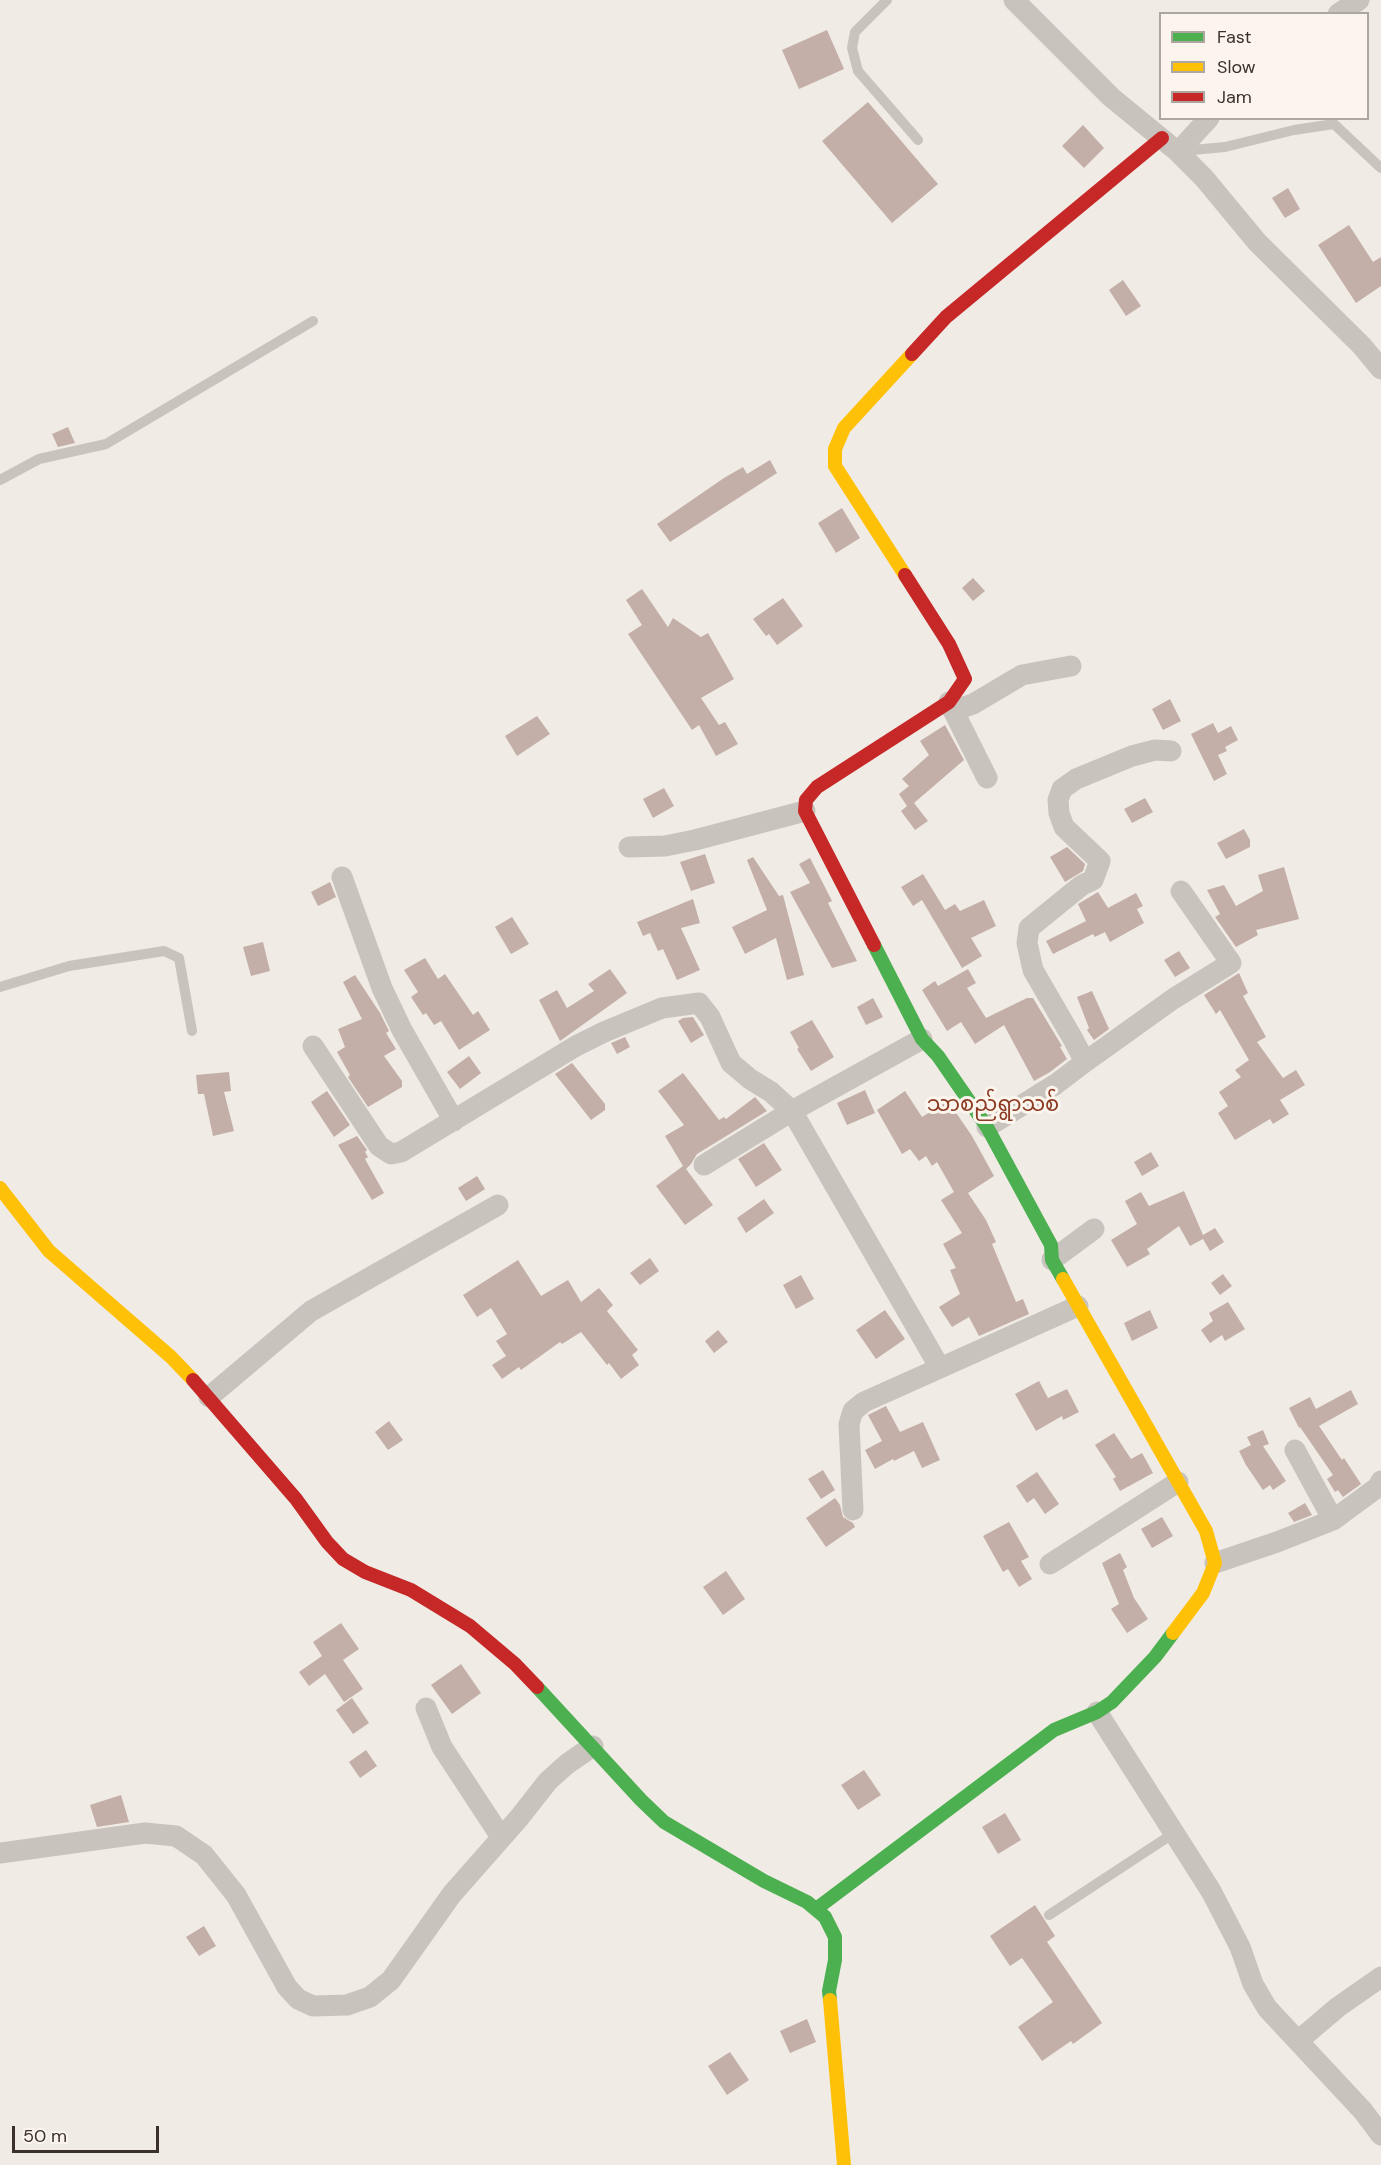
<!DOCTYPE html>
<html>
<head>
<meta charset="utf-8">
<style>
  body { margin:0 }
  #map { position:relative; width:1381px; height:2165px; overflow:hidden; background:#f0ebe5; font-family:"DM Sans",sans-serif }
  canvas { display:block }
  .legend { position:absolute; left:1159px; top:12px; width:210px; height:108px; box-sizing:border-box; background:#fbf5ee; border:2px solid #aea6a0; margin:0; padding:8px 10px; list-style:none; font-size:18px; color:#3b302b }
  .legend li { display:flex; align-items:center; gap:12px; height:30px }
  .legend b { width:30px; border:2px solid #aea6a0 }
  .scale { position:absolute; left:12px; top:2126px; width:147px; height:27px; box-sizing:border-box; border:3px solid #3b302b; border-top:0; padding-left:8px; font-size:18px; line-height:21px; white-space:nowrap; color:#3b302b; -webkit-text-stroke:4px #fbf5ee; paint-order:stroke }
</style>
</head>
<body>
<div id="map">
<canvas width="1381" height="2165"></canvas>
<ul class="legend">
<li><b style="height:8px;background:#4caf50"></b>Fast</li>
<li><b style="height:8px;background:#ffc107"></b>Slow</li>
<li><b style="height:8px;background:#c62828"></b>Jam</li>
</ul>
<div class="scale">50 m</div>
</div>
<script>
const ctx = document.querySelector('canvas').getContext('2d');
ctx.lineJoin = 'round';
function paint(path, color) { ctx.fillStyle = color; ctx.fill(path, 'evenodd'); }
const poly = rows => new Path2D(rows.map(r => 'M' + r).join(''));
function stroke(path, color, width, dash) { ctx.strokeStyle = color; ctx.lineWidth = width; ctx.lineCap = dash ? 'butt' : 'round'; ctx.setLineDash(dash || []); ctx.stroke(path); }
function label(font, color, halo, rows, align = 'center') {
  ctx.font = font + ' "DM Sans","Noto Sans Myanmar",sans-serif'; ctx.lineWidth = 6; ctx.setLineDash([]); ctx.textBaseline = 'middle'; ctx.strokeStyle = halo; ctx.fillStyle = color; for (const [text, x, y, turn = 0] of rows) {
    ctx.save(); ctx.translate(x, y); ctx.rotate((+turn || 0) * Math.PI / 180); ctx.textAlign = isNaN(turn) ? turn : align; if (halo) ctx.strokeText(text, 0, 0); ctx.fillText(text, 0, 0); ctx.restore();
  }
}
paint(poly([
  [827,30,844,69,799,89,782,50],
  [868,102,938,184,892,223,822,141],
  [1083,125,1104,148,1084,168,1062,146],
  [1288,188,1300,209,1285,218,1272,198],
  [1349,225,1373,262,1381,257,1381,286,1356,303,1318,245],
  [1123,280,1141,306,1126,316,1109,290],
  [68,427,75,443,58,447,52,434],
  [770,460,777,473,670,542,657,524,724,478,743,467,747,474],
  [842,508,860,538,836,553,818,523],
  [973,578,985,591,973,601,962,588],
  [642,589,668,627,673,618,701,637,708,633,734,679,701,698,719,725,725,722,738,744,716,756,699,725,692,730,628,634,642,625,626,600],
  [783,598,803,626,777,645,769,634,766,636,753,619],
  [1170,699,1181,721,1163,730,1152,709],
  [537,716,550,734,517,756,505,736],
  [1213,723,1218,733,1231,726,1238,740,1225,747,1227,751,1218,755,1227,774,1214,781,1191,734],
  [945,725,964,760,914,803,928,821,915,830,901,811,907,806,899,794,909,786,902,779,929,755,920,741],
  [664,788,674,806,653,818,643,799],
  [1145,798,1153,812,1132,823,1124,809],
  [1244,829,1250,840,1250,847,1226,859,1217,843],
  [1067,847,1085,864,1083,871,1065,882,1050,857],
  [705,854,715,883,691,891,680,862],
  [753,857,779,896,783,895,804,975,787,980,776,938,745,954,732,927,767,910,747,860],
  [810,858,832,901,828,903,857,961,832,968,790,892,810,883,799,864],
  [1284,867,1299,919,1256,930,1258,935,1236,947,1215,917,1220,914,1207,890,1224,885,1236,906,1263,891,1258,875],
  [923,874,945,910,955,904,960,911,984,900,996,926,971,938,982,956,962,968,922,900,913,906,901,887],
  [330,882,336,897,318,906,311,892],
  [1098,892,1108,908,1136,893,1143,906,1137,909,1144,923,1110,942,1105,932,1095,937,1093,934,1053,954,1046,941,1086,921,1078,904],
  [693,899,700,923,681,928,700,970,677,980,663,949,658,951,650,933,643,936,637,922],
  [512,917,529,944,511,954,495,927],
  [263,942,270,971,251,976,243,947],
  [1179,951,1190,968,1175,977,1164,960],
  [425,958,438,979,445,974,473,1015,478,1011,490,1030,459,1050,441,1021,434,1025,426,1013,423,1015,411,997,418,992,404,970],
  [610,969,627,993,560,1041,539,1000,557,990,567,1008,594,991,588,984],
  [968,969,976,983,967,988,986,1018,1027,998,1033,998,1062,1046,1060,1047,1067,1059,1050,1072,1034,1081,1004,1025,975,1044,961,1022,947,1031,922,990,935,981,938,986],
  [1239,973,1248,993,1243,996,1266,1037,1257,1042,1283,1078,1296,1070,1305,1085,1280,1100,1289,1114,1273,1124,1270,1119,1235,1140,1218,1113,1228,1106,1219,1092,1241,1077,1235,1070,1249,1060,1220,1010,1216,1014,1204,995],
  [355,975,380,1013,389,1031,386,1033,396,1049,384,1056,402,1081,402,1087,368,1107,348,1077,350,1075,337,1052,345,1047,338,1029,362,1019,343,982],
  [1092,991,1109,1029,1094,1040,1087,1030,1089,1028,1077,997],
  [873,998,883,1017,866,1025,857,1007],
  [693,1017,704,1035,691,1043,678,1021,683,1018],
  [812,1020,834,1057,811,1071,797,1049,799,1048,790,1032],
  [625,1037,630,1047,617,1054,611,1043],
  [469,1056,481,1073,460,1089,447,1072],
  [572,1063,605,1104,605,1110,591,1120,555,1074],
  [229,1072,231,1091,224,1092,234,1131,213,1136,204,1094,198,1094,196,1075],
  [683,1073,719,1120,724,1117,726,1119,755,1097,767,1111,697,1154,691,1164,686,1169,713,1205,685,1225,656,1186,683,1166,665,1136,684,1125,658,1091],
  [865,1090,875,1113,847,1125,837,1103],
  [327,1091,350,1125,334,1137,311,1102],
  [905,1091,922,1117,948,1101,972,1136,994,1176,968,1193,986,1220,996,1242,992,1244,1016,1302,1023,1299,1029,1314,979,1336,969,1317,952,1327,939,1307,960,1294,950,1270,956,1268,943,1244,962,1233,941,1200,954,1192,937,1162,932,1166,926,1156,919,1161,910,1149,902,1154,877,1110],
  [357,1136,367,1150,365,1152,368,1157,365,1159,384,1193,372,1200,338,1145],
  [764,1143,782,1170,756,1187,738,1159],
  [1151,1152,1159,1166,1142,1176,1134,1162],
  [477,1176,485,1189,466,1201,458,1188],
  [1184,1191,1203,1235,1215,1228,1224,1242,1210,1251,1203,1239,1190,1246,1179,1226,1147,1249,1150,1254,1127,1267,1111,1240,1137,1224,1125,1201,1141,1192,1149,1206],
  [764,1199,774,1213,746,1233,737,1218],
  [650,1258,659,1271,640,1285,630,1273],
  [518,1260,541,1296,568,1280,581,1302,599,1288,613,1305,607,1311,638,1350,632,1355,639,1365,621,1379,609,1363,607,1365,581,1332,562,1344,560,1342,521,1370,519,1367,502,1379,492,1365,506,1356,496,1341,507,1334,491,1308,477,1317,463,1295],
  [1223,1274,1232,1286,1220,1295,1211,1283],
  [801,1275,814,1299,796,1309,783,1285],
  [1228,1302,1245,1329,1225,1341,1222,1335,1210,1343,1201,1330,1213,1321,1209,1313],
  [885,1310,905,1339,876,1359,856,1330],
  [1150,1310,1158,1328,1132,1341,1124,1323],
  [718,1330,728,1342,714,1353,705,1341],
  [1039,1381,1048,1398,1067,1389,1079,1412,1063,1420,1062,1416,1036,1431,1015,1394],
  [1351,1390,1358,1404,1319,1426,1342,1460,1344,1458,1361,1484,1343,1497,1338,1490,1335,1492,1327,1479,1333,1475,1300,1427,1299,1428,1289,1408,1310,1397,1316,1409],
  [886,1406,900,1432,923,1422,940,1460,922,1468,914,1451,894,1461,893,1459,875,1469,865,1450,882,1441,868,1415],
  [389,1421,403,1440,388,1450,375,1432],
  [1263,1430,1269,1444,1263,1446,1286,1481,1273,1490,1270,1485,1263,1490,1246,1465,1239,1451,1251,1445,1247,1437],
  [1114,1433,1131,1459,1142,1453,1153,1473,1120,1491,1113,1479,1116,1477,1095,1445],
  [823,1470,835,1490,821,1499,808,1479],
  [1037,1472,1059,1504,1045,1514,1034,1498,1027,1503,1016,1486],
  [835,1498,840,1505,843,1517,853,1523,855,1527,826,1547,806,1518],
  [1305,1503,1312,1515,1294,1522,1288,1513],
  [1162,1517,1173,1536,1152,1548,1141,1529],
  [1009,1522,1029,1557,1021,1561,1032,1579,1019,1587,1008,1569,1003,1572,983,1536],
  [1120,1553,1127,1567,1123,1570,1134,1598,1148,1619,1127,1633,1111,1609,1119,1604,1102,1563],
  [726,1571,745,1599,723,1615,703,1587],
  [341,1623,359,1649,343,1660,363,1689,344,1702,325,1674,309,1686,299,1672,322,1656,313,1642],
  [461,1664,481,1693,452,1714,431,1685],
  [352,1698,369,1723,353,1734,336,1710],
  [366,1750,377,1766,360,1778,349,1762],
  [864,1770,881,1795,858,1810,841,1785],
  [121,1795,129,1822,97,1827,90,1805],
  [1005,1813,1021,1840,998,1854,982,1827],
  [1035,1905,1055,1936,1047,1942,1102,2023,1073,2044,1071,2041,1042,2061,1018,2027,1053,2002,1022,1958,1010,1966,990,1936],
  [204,1926,216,1946,199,1956,186,1937],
  [807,2019,816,2042,790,2053,780,2031],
  [730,2052,749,2080,727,2095,708,2066]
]), '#c3afa7');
stroke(poly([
  [887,0,855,32,852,48,858,71,918,140],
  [1182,151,1225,147,1294,130,1334,124,1381,168],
  [0,480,39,459,106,444,313,321],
  [0,987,69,966,164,951,179,958,192,1031],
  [1049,1915,1174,1833]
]), '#c9c3be', 10);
stroke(poly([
  [1014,0,1111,97,1178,152,1204,178,1257,242,1362,346,1381,369],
  [1338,14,1359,0],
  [1178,152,1209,118],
  [949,702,987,778],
  [950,707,964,707,973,704,1022,675,1071,666],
  [629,847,665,846,695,840,805,811],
  [342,877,382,988,402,1030,454,1121],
  [313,1046,379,1146,391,1154,401,1152,576,1046,604,1032,662,1008,699,1003,710,1017,731,1063,750,1079,771,1092,792,1111,940,1368,864,1402,853,1411,849,1424,853,1510],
  [1085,1062,1173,999,1231,963,1181,891],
  [987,1127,1056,1084,1085,1062,1073,1039,1033,970,1027,943,1029,928,1082,885,1093,880,1100,861,1064,827,1059,813,1058,800,1062,789,1076,779,1132,756,1155,750,1171,751],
  [704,1165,792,1111,922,1039],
  [1052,1260,1094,1229],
  [940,1368,1078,1306],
  [209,1397,311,1311,498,1205],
  [1295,1450,1333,1520],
  [1215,1563,1277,1542,1333,1520,1378,1487,1381,1481],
  [1050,1564,1178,1482],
  [426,1708,442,1747,501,1837],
  [1097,1712,1211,1891,1240,1947,1253,1984,1267,2008,1363,2111,1381,2135],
  [0,1853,145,1833,176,1836,204,1855,236,1895,287,1987,298,1999,313,2006,347,2005,370,1997,391,1980,452,1894,519,1818,548,1781,567,1764,593,1746],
  [1298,2041,1338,2007,1381,1977]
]), '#c9c3be', 21);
stroke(poly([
  [874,945,922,1039,938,1056,987,1127,1051,1245,1052,1260,1063,1279],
  [537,1687,641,1800,664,1822,764,1881,807,1902,825,1917,835,1937,835,1960,829,1991,830,2000],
  [816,1909,1054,1730,1097,1712,1112,1702,1155,1657,1173,1633]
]), '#4caf50', 14);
stroke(poly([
  [905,575,835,466,835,449,844,428,912,354],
  [0,1188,49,1251,171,1357,193,1380],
  [1063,1279,1206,1531,1215,1563,1203,1593,1173,1633],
  [830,2000,844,2165]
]), '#ffc107', 14);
stroke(poly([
  [912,354,946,317,1162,138],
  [874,945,805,811,806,800,817,787,949,702,965,679,949,644,905,575],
  [193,1380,296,1499,327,1542,343,1559,365,1572,411,1590,470,1626,515,1664,537,1687]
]), '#c62828', 14);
label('21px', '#8c3b22', '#fbf5ee', [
  ["သာစည်ရွာသစ်",993,1105]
]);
</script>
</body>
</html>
